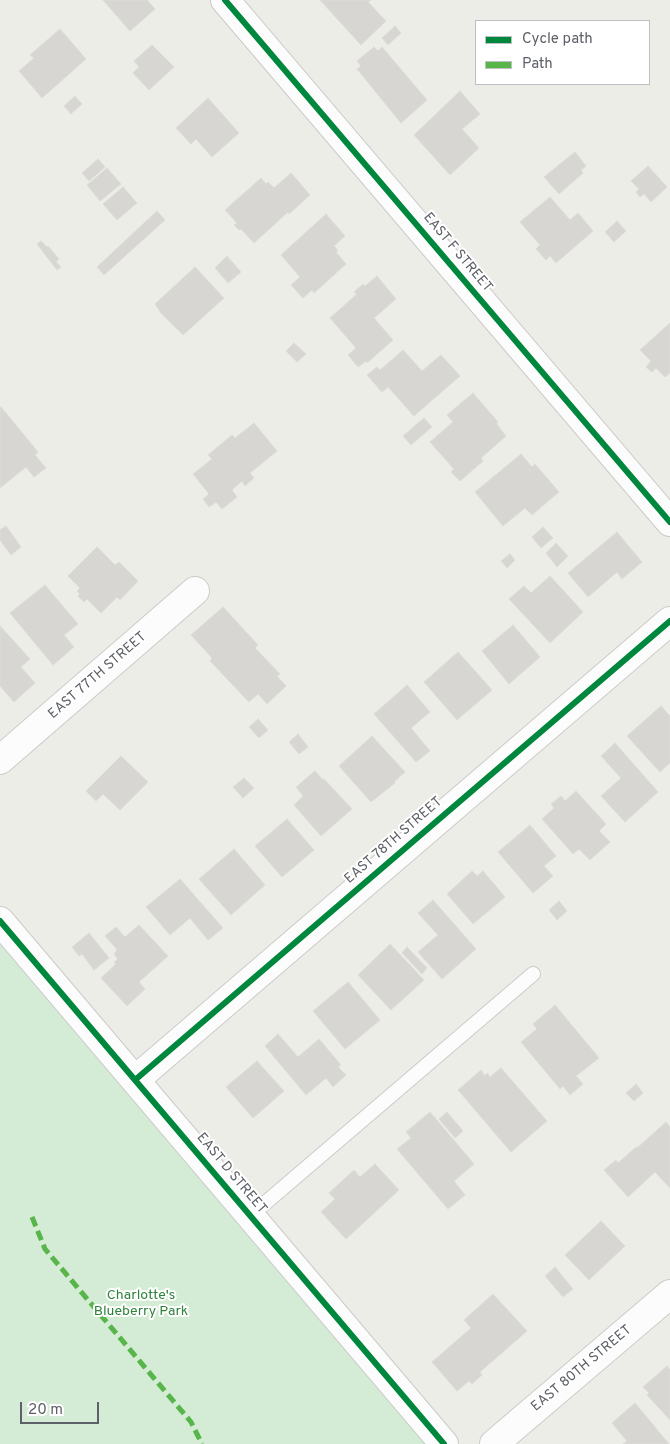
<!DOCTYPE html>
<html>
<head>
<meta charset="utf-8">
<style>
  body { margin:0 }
  #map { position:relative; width:670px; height:1444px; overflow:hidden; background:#edede8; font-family:Overpass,sans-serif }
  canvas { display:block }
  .legend { position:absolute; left:475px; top:20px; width:175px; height:65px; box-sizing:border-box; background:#fff; border:1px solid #bebfc2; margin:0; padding:6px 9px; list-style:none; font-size:15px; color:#5d6067 }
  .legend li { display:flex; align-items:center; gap:10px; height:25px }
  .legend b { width:25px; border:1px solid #bebfc2 }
  .scale { position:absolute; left:20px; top:1402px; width:79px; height:22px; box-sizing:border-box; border:2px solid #5d6067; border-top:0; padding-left:6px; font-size:15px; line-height:18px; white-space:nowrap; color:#5d6067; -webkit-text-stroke:4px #fff; paint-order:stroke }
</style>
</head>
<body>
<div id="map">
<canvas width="670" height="1444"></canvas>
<ul class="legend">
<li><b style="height:6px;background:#00873e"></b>Cycle path</li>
<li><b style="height:6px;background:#58b549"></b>Path</li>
</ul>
<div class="scale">20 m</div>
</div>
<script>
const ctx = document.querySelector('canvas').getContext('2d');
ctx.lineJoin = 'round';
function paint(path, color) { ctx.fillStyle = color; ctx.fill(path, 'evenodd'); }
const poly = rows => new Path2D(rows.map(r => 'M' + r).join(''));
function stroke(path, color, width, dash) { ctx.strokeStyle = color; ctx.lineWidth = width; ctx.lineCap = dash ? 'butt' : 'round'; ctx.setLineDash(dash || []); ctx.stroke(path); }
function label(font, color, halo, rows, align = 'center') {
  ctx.font = font + ' Overpass,sans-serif'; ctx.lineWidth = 4; ctx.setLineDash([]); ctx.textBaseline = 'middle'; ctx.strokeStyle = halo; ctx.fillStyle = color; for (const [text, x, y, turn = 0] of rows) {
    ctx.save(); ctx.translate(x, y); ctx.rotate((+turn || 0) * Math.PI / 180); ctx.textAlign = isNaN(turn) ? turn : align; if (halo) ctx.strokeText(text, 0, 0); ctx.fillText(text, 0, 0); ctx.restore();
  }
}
paint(poly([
  [0,921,444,1444,0,1444]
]), '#d4ebd5');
const building = poly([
  [103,0,147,0,155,9,130,31,103,0],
  [320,0,371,0,368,2,386,21,361,45,320,0],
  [395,26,401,33,388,45,382,38,395,26],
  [60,29,86,59,42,98,19,71,34,58,30,55,60,29],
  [152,45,174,67,149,90,133,73,139,67,134,61,152,45],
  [374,47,378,51,382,47,427,100,401,123,357,69,361,66,357,61,374,47],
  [460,91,480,114,462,129,479,148,450,175,414,135,460,91],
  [75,96,82,104,71,114,64,106,75,96],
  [208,98,239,133,212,157,196,139,191,144,176,128,208,98],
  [575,152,586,166,581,170,583,173,559,194,544,177,575,152],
  [98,159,105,167,89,181,82,173,98,159],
  [648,166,667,187,651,202,644,194,640,197,636,192,639,189,631,181,648,166],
  [107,168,121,184,100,201,87,185,107,168],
  [291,173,310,195,289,214,288,212,254,243,241,229,239,230,234,225,237,223,225,210,261,178,266,184,268,182,274,188,291,173],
  [123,187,137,203,117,220,103,204,123,187],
  [550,197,570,220,578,213,593,231,556,263,550,256,546,260,536,249,540,245,520,222,550,197],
  [157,211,165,220,104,275,97,267,157,211],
  [326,214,345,236,334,246,338,251,336,252,346,264,314,293,312,290,303,298,291,285,300,277,281,255,326,214],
  [617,221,626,231,614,242,605,232,617,221],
  [41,241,47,247,48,246,59,259,56,262,61,267,57,270,37,244,41,241],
  [227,256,241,272,228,283,215,268,227,256],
  [195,267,224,298,183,335,161,313,155,304,195,267],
  [377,276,396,299,374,318,393,340,367,363,366,361,358,367,348,355,356,348,330,318,357,294,354,292,363,284,365,286,377,276],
  [670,323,670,373,665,377,656,368,652,372,646,367,651,361,640,350,670,323],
  [294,343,306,354,297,362,286,351,294,343],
  [403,350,422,371,441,355,460,376,414,416,388,387,382,392,367,375,377,367,380,370,403,350],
  [473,393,498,422,496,423,506,436,481,458,483,461,460,481,451,472,454,469,430,442,453,422,447,415,473,393],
  [1,407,38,452,35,455,46,468,34,477,26,467,0,488,0,408,1,407],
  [424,418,432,427,411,445,403,436,424,418],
  [254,423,277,451,250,473,254,478,245,486,242,481,232,490,237,497,222,509,216,502,209,507,203,499,209,494,193,474,212,459,208,455,232,435,235,438,254,423],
  [521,454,532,467,535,464,559,492,532,515,525,508,503,526,475,492,521,454],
  [6,526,21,547,11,555,0,540,0,530,6,526],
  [543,527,553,538,541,548,532,537,543,527],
  [617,532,642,562,622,579,617,572,588,597,568,573,617,532],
  [556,543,568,556,557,567,546,553,556,543],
  [97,547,115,565,119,562,138,581,120,600,117,597,101,613,87,599,84,602,78,596,80,594,77,591,80,588,68,576,97,547],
  [510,554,515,560,507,568,501,561,510,554],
  [550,576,583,612,550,643,509,599,524,586,531,593,550,576],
  [45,585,78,624,64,635,74,647,53,665,10,613,45,585],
  [223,607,258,645,255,648,280,674,277,676,286,686,267,704,258,694,249,702,210,661,212,658,191,635,223,607],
  [513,625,540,657,509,684,482,651,513,625],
  [0,626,30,659,21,667,35,683,14,702,0,686,0,626],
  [458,652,492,690,457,720,424,682,458,652],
  [407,685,430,712,411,728,430,751,416,762,374,714,407,685],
  [661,706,670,716,670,763,660,772,627,736,661,706],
  [258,719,268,730,259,738,249,727,258,719],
  [298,734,308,747,299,754,289,742,298,734],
  [372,736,405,772,394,782,395,783,371,802,339,766,372,736],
  [615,743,658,792,625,822,601,796,621,778,601,756,615,743],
  [121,756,148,782,120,810,103,794,96,801,86,791,121,756],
  [315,771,323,780,324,779,352,809,321,836,294,805,303,796,296,787,315,771],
  [244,778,254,788,243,798,233,787,244,778],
  [576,791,606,824,599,831,610,842,590,860,579,849,573,854,542,819,554,808,551,804,561,796,565,801,576,791],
  [287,819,314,850,282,877,255,846,287,819],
  [530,825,556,856,544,866,553,876,533,893,498,852,530,825],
  [234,849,265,885,231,915,199,879,234,849],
  [472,871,477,876,483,871,505,897,473,924,447,894,472,871],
  [180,879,223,928,208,940,190,918,170,935,146,907,180,879],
  [433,900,476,949,442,979,418,952,438,935,418,913,433,900],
  [559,901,567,911,557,920,549,910,559,901],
  [139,925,168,956,139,982,145,989,127,1006,101,978,116,964,114,962,118,959,114,954,117,950,115,947,105,936,116,927,125,937,139,925],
  [89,933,109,958,94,970,82,954,79,956,72,947,89,933],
  [390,944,424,980,391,1010,358,975,390,944],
  [407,947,427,968,422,974,402,953,407,947],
  [348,982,380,1020,345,1049,313,1011,348,982],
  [555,1005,599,1058,576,1076,583,1084,570,1095,563,1086,560,1089,521,1042,537,1029,533,1024,555,1005],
  [278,1034,298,1057,319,1039,341,1065,338,1067,346,1075,333,1087,326,1078,306,1095,265,1046,278,1034],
  [257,1061,284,1091,253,1118,226,1087,257,1061],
  [501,1068,547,1121,511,1152,458,1090,481,1070,485,1076,487,1073,490,1077,501,1068],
  [636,1084,643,1093,634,1101,626,1093,636,1084],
  [430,1112,474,1164,454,1181,465,1195,448,1209,397,1149,411,1138,406,1132,430,1112],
  [447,1112,463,1131,455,1138,439,1119,447,1112],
  [666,1122,670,1127,670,1188,655,1172,628,1197,604,1170,616,1160,618,1163,636,1147,637,1148,666,1122],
  [375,1164,399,1190,346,1239,321,1212,335,1199,329,1193,354,1170,360,1177,375,1164],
  [601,1221,625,1246,589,1280,565,1255,601,1221],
  [555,1267,573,1289,563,1297,545,1276,555,1267],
  [493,1294,527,1331,480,1372,482,1375,472,1384,469,1381,457,1391,432,1362,471,1328,464,1320,493,1294],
  [667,1366,670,1370,670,1420,647,1395,649,1393,643,1387,667,1366],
  [635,1403,669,1444,623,1444,627,1441,612,1423,635,1403]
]);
paint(building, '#d7d6d3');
stroke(building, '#dcdcd7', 1);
const service = poly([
  [250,1216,533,974]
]);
const minor = poly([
  [225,0,670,522],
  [0,760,195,591],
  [0,921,444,1444],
  [135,1080,670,621],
  [494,1444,670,1294]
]);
stroke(service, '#cacbca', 16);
stroke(minor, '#cacbca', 30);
stroke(service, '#fcfcfc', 14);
stroke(minor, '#fcfcfc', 28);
stroke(poly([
  [32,1217,45,1249,191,1422,202,1444]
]), '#58b549', 5, [10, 5]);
stroke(poly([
  [225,0,670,522],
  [0,921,444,1444],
  [135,1080,670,621]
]), '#00873e', 6);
label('14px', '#5d6067', '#fff', [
  ["EAST F STREET",457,253,50],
  ["EAST 77TH STREET",98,676,-41],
  ["EAST 78TH STREET",394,841,-41],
  ["EAST D STREET",231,1174,50],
  ["EAST 80TH STREET",582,1369,-40]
]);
label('14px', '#2f833c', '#fff', [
  ["Charlotte's",141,1296],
  ["Blueberry Park",141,1312]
]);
</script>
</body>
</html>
